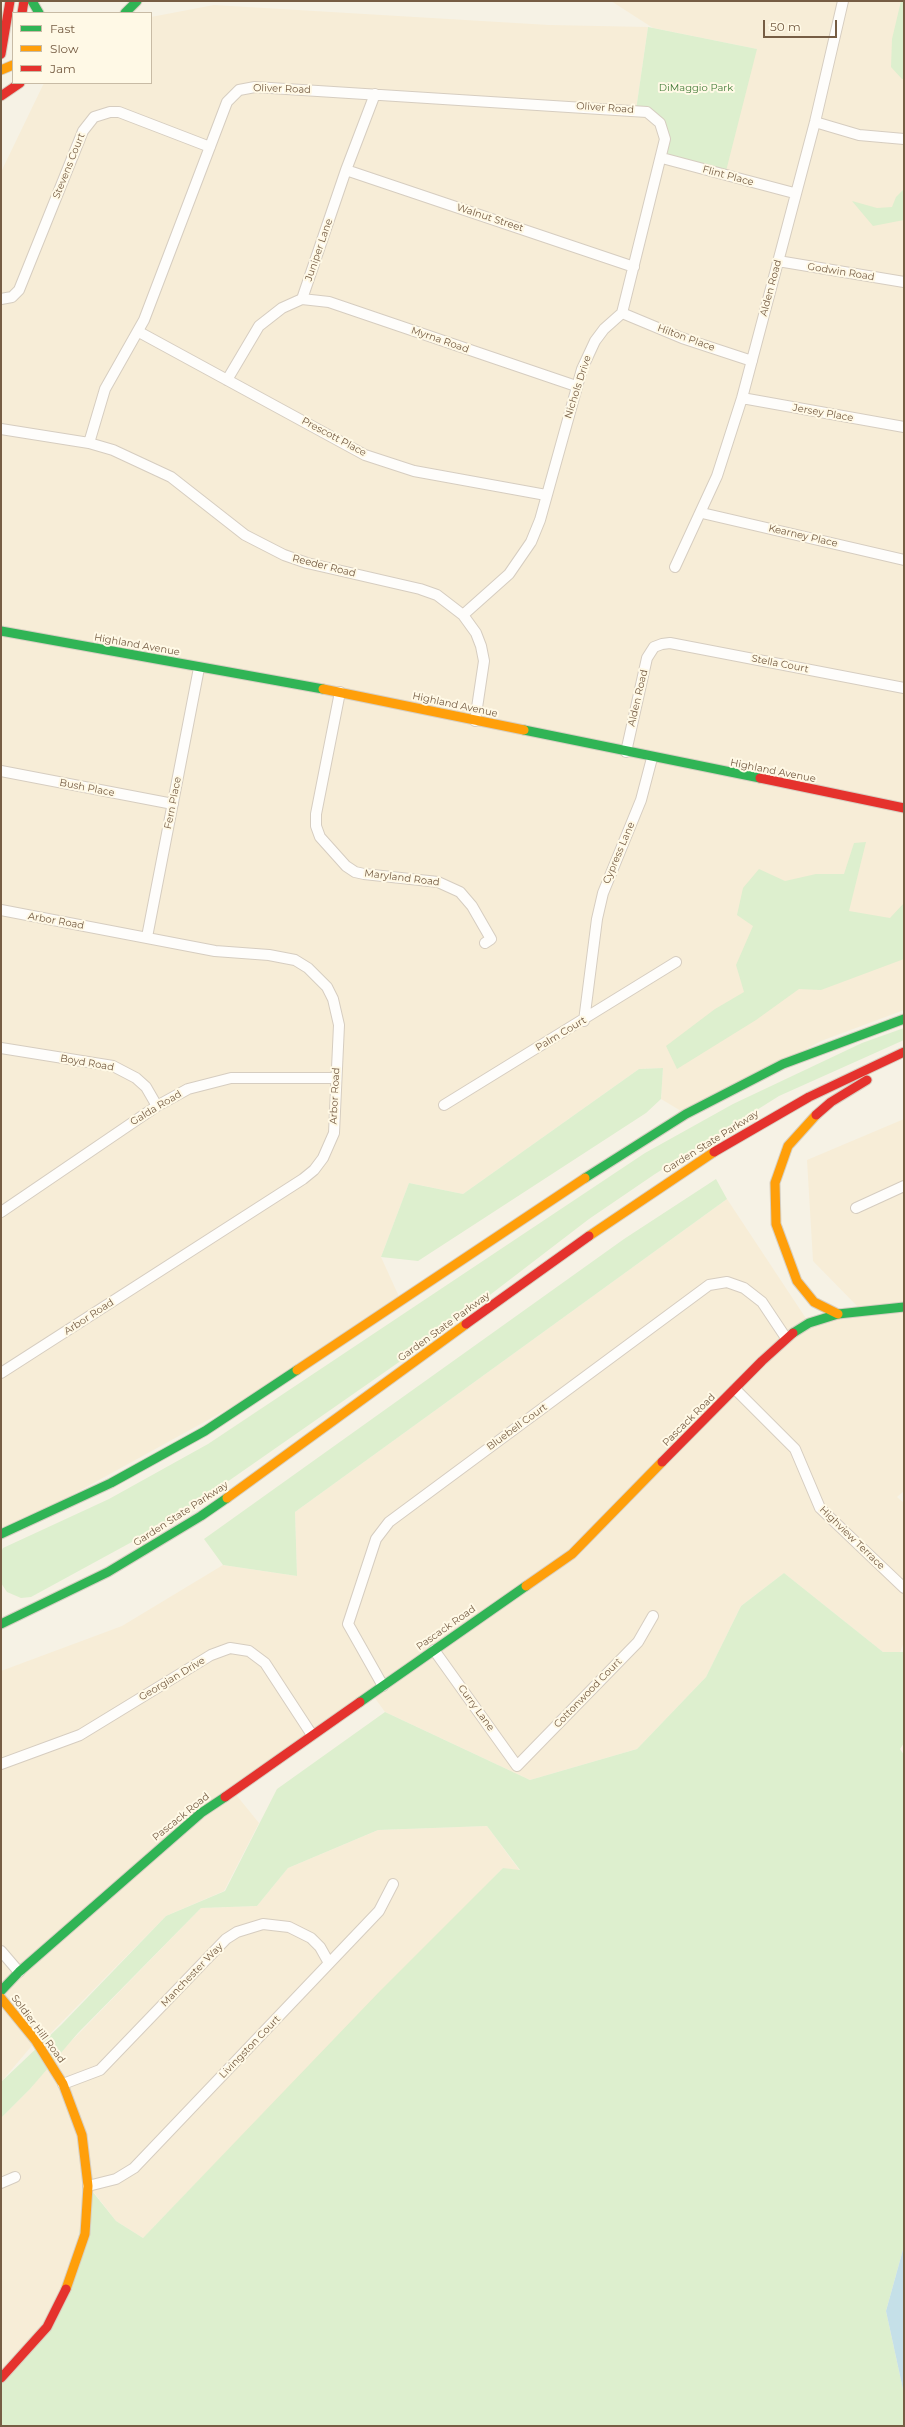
<!DOCTYPE html>
<html>
<head>
<meta charset="utf-8">
<style>
  body { margin:0 }
  #map { position:relative; width:905px; height:2427px; overflow:hidden; background:#f6f2e5; font-family:Montserrat,sans-serif }
  canvas { display:block }
  .frame { position:absolute; inset:0; border:2px solid #765d44; pointer-events:none }
  .legend { position:absolute; left:12px; top:12px; width:140px; height:72px; box-sizing:border-box; background:#fff9e6; border:1px solid #c8bba5; margin:0; padding:5px 7px; list-style:none; font-size:12px; color:#765d44 }
  .legend li { display:flex; align-items:center; gap:8px; height:20px }
  .legend b { width:20px; border:1px solid #c8bba5 }
  .scale { position:absolute; left:763px; top:20px; width:74px; height:18px; box-sizing:border-box; border:2px solid #765d44; border-top:0; padding-left:5px; font-size:12px; line-height:14px; white-space:nowrap; color:#765d44; -webkit-text-stroke:3px #fff9e6; paint-order:stroke }
</style>
</head>
<body>
<div id="map">
<canvas width="905" height="2427"></canvas>
<div class="frame"></div>
<ul class="legend">
<li><b style="height:5px;background:#30b455"></b>Fast</li>
<li><b style="height:5px;background:#ff9f0a"></b>Slow</li>
<li><b style="height:5px;background:#e5322d"></b>Jam</li>
</ul>
<div class="scale">50 m</div>
</div>
<script>
const ctx = document.querySelector('canvas').getContext('2d');
ctx.lineJoin = 'round';
function paint(path, color) { ctx.fillStyle = color; ctx.fill(path, 'evenodd'); }
const poly = rows => new Path2D(rows.map(r => 'M' + r).join(''));
function stroke(path, color, width, dash) { ctx.strokeStyle = color; ctx.lineWidth = width; ctx.lineCap = dash ? 'butt' : 'round'; ctx.setLineDash(dash || []); ctx.stroke(path); }
function label(font, color, halo, rows, align = 'center') {
  ctx.font = font + ' Montserrat,sans-serif'; ctx.lineWidth = 4; ctx.setLineDash([]); ctx.textBaseline = 'middle'; ctx.strokeStyle = halo; ctx.fillStyle = color; for (const [text, x, y, turn = 0] of rows) {
    ctx.save(); ctx.translate(x, y); ctx.rotate((+turn || 0) * Math.PI / 180); ctx.textAlign = isNaN(turn) ? turn : align; if (halo) ctx.strokeText(text, 0, 0); ctx.fillText(text, 0, 0); ctx.restore();
  }
}
paint(poly([
  [611,1,904,1,904,1010,821,1041,686,1114,661,1099,663,1068,639,1069,463,1194,409,1183,381,1257,401,1301,295,1372,1,1534,1,172,44,83,151,83,151,17,214,5,549,25,648,27,636,110,757,49,653,28],
  [904,1119,904,1491,897,1497,904,1503,904,1642,900,1652,883,1652,784,1573,741,1606,706,1677,637,1749,530,1780,385,1712,372,1694,233,1791,259,1823,224,1891,166,1916,39,2045,35,2042,1,2082,1,1671,122,1626,223,1565,297,1576,295,1512,727,1199,809,1323,860,1309,813,1261,807,1160],
  [487,1826,520,1871,503,1868,143,2238,116,2221,89,2186,88,2209,60,2305,1,2378,1,2118,30,2089,51,2062,201,1908,257,1906,288,1868,378,1830]
]), '#f7edd7');
paint(poly([
  [901,1,904,1,904,79,902,79,891,67,892,39],
  [648,27,757,49,725,175,662,158,664,130,636,110],
  [904,189,904,220,873,226,852,201,877,208,892,207,896,197],
  [866,842,849,911,890,918,904,903,904,959,821,990,799,989,756,1020,677,1069,666,1046,715,1009,744,992,736,965,753,926,737,915,743,888,759,869,785,881,816,874,844,874,854,843],
  [904,1028,904,1040,779,1096,655,1174,589,1219,435,1337,174,1519,31,1597,21,1598,7,1592,1,1583,1,1552,3,1548,109,1499,208,1444,645,1153,733,1104,862,1043],
  [663,1068,661,1099,646,1113,418,1261,381,1257,409,1183,463,1194,639,1069],
  [716,1179,727,1199,295,1512,297,1576,223,1565,204,1539,624,1239],
  [784,1573,883,1652,904,1652,904,1743,900,1749,904,1755,904,2246,886,2311,904,2394,904,2426,1,2426,1,2378,31,2347,70,2282,88,2186,116,2221,143,2238,380,1991,503,1868,520,1870,487,1826,378,1830,288,1868,257,1906,201,1908,78,2033,30,2089,1,2118,1,2082,61,2025,166,1916,225,1891,277,1789,385,1712,530,1780,637,1749,706,1677,741,1606]
]), '#ddefce');
paint(poly([
  [904,2246,904,2394,886,2311]
]), '#c5e0e8');
const street = poly([
  [815,122,859,135,904,139],
  [662,158,794,193],
  [346,170,634,267],
  [778,261,904,282],
  [1,299,12,297,19,290,83,131,94,117,110,112,119,112,210,147],
  [302,299,329,302,576,386],
  [622,313,682,338,752,361],
  [139,332,365,455,414,471,546,495],
  [227,380,259,326,282,308,302,299,346,170,375,94],
  [742,398,904,427],
  [1,429,89,443,113,450,171,477,245,535,284,555,307,563,420,589,437,595,463,615,476,633,481,646,484,661,475,721],
  [89,443,105,389,144,320,227,102,239,90,255,87,647,112,660,123,665,139,622,313,604,329,595,341,582,369,540,520,531,542,509,574,463,615],
  [702,513,904,560],
  [675,567,717,476,742,398,815,122,843,1],
  [340,692,316,814,316,826,320,837,346,866,355,872,364,874,438,882,460,892,472,906,491,939,485,943],
  [626,752,647,658,654,647,662,644,670,643,904,688],
  [1,771,173,804],
  [1,910,215,951,269,955,295,960,308,968,327,987,333,999,339,1025,334,1133,323,1158,314,1170,303,1179,1,1373],
  [147,937,199,668],
  [584,1021,597,919,603,893,641,800,652,758],
  [1,1048,113,1066,136,1078,146,1087,157,1106],
  [444,1105,676,962],
  [856,1208,904,1186],
  [1,1212,157,1106,188,1089,231,1078,336,1078],
  [735,1389,795,1449,820,1508,904,1588],
  [434,1650,517,1766,638,1642,653,1616],
  [383,1686,348,1624,376,1539,389,1522,709,1285,727,1282,744,1288,762,1302,786,1338],
  [1,1764,80,1735,211,1655,230,1648,249,1651,265,1663,312,1735],
  [1,1951,19,1972],
  [63,2084,100,2070,226,1939,237,1932,263,1924,289,1927,311,1938,320,1947,329,1963],
  [1,2183,15,2177],
  [88,2186,116,2179,134,2168,379,1911,393,1884]
]);
const fast = poly([
  [32,1,39,13],
  [125,13,137,1],
  [1,631,323,689],
  [524,730,760,778],
  [585,1178,686,1114,783,1064,904,1019],
  [793,1333,809,1323,838,1314,904,1307],
  [1,1534,111,1483,205,1431,297,1370],
  [1,1624,108,1572,201,1516,227,1498],
  [360,1702,526,1586],
  [1,1991,19,1972,201,1813,225,1797]
]);
const slow = poly([
  [1,70,13,65],
  [323,689,524,730],
  [816,1115,788,1146,775,1183,776,1224,797,1281,814,1302,838,1314],
  [589,1236,714,1152],
  [297,1370,585,1178],
  [227,1498,466,1324],
  [526,1586,572,1554,662,1462],
  [1,1998,36,2041,63,2084,82,2135,88,2186,85,2234,66,2289]
]);
const jam = poly([
  [22,13,24,1],
  [1,54,10,1],
  [1,96,20,83],
  [760,778,904,808],
  [816,1115,831,1102,867,1080],
  [714,1152,809,1097,904,1052],
  [466,1324,589,1236],
  [662,1462,762,1361,793,1333],
  [225,1797,360,1702],
  [1,2378,47,2327,66,2289]
]);
stroke(street, '#d6cdc0', 12);
stroke(fast, '#d7cfc2', 11);
stroke(slow, '#d7cfc2', 11);
stroke(jam, '#d7cfc2', 11);
stroke(street, '#fefdfb', 10);
stroke(fast, '#30b455', 9);
stroke(slow, '#ff9f0a', 9);
stroke(jam, '#e5322d', 9);
label('10px', '#447d3a', '#fff9e6', [
  ["DiMaggio Park",696,88]
]);
label('10px', '#765d44', '#fff9e6', [
  ["Oliver Road",282,89,2],
  ["Oliver Road",605,108,4],
  ["Stevens Court",69,166,-68],
  ["Flint Place",728,176,15],
  ["Walnut Street",490,218,18],
  ["Juniper Lane",319,250,-71],
  ["Godwin Road",841,272,9],
  ["Alden Road",771,288,-75],
  ["Hilton Place",686,338,20],
  ["Myrna Road",440,340,19],
  ["Nichols Drive",578,387,-72],
  ["Jersey Place",823,413,10],
  ["Prescott Place",334,437,28],
  ["Kearney Place",803,536,13],
  ["Reeder Road",324,566,14],
  ["Highland Avenue",137,645,10],
  ["Stella Court",780,664,11],
  ["Alden Road",638,698,-77],
  ["Highland Avenue",455,705,12],
  ["Highland Avenue",773,771,11],
  ["Bush Place",87,788,11],
  ["Fern Place",173,803,-79],
  ["Cypress Lane",619,853,-67],
  ["Maryland Road",402,878,7],
  ["Arbor Road",56,921,10],
  ["Palm Court",561,1034,-31],
  ["Boyd Road",87,1063,10],
  ["Arbor Road",335,1096,-87],
  ["Galda Road",156,1108,-31],
  ["Garden State Parkway",711,1142,-32],
  ["Arbor Road",89,1317,-33],
  ["Garden State Parkway",444,1327,-36],
  ["Pascack Road",689,1420,-45],
  ["Bluebell Court",517,1427,-36],
  ["Garden State Parkway",181,1514,-33],
  ["Highview Terrace",852,1538,44],
  ["Pascack Road",446,1628,-35],
  ["Georgian Drive",172,1679,-31],
  ["Cottonwood Court",588,1693,-46],
  ["Curry Lane",476,1708,54],
  ["Pascack Road",181,1817,-39],
  ["Manchester Way",192,1975,-46],
  ["Soldier Hill Road",38,2029,53],
  ["Livingston Court",250,2047,-46]
]);
</script>
</body>
</html>
